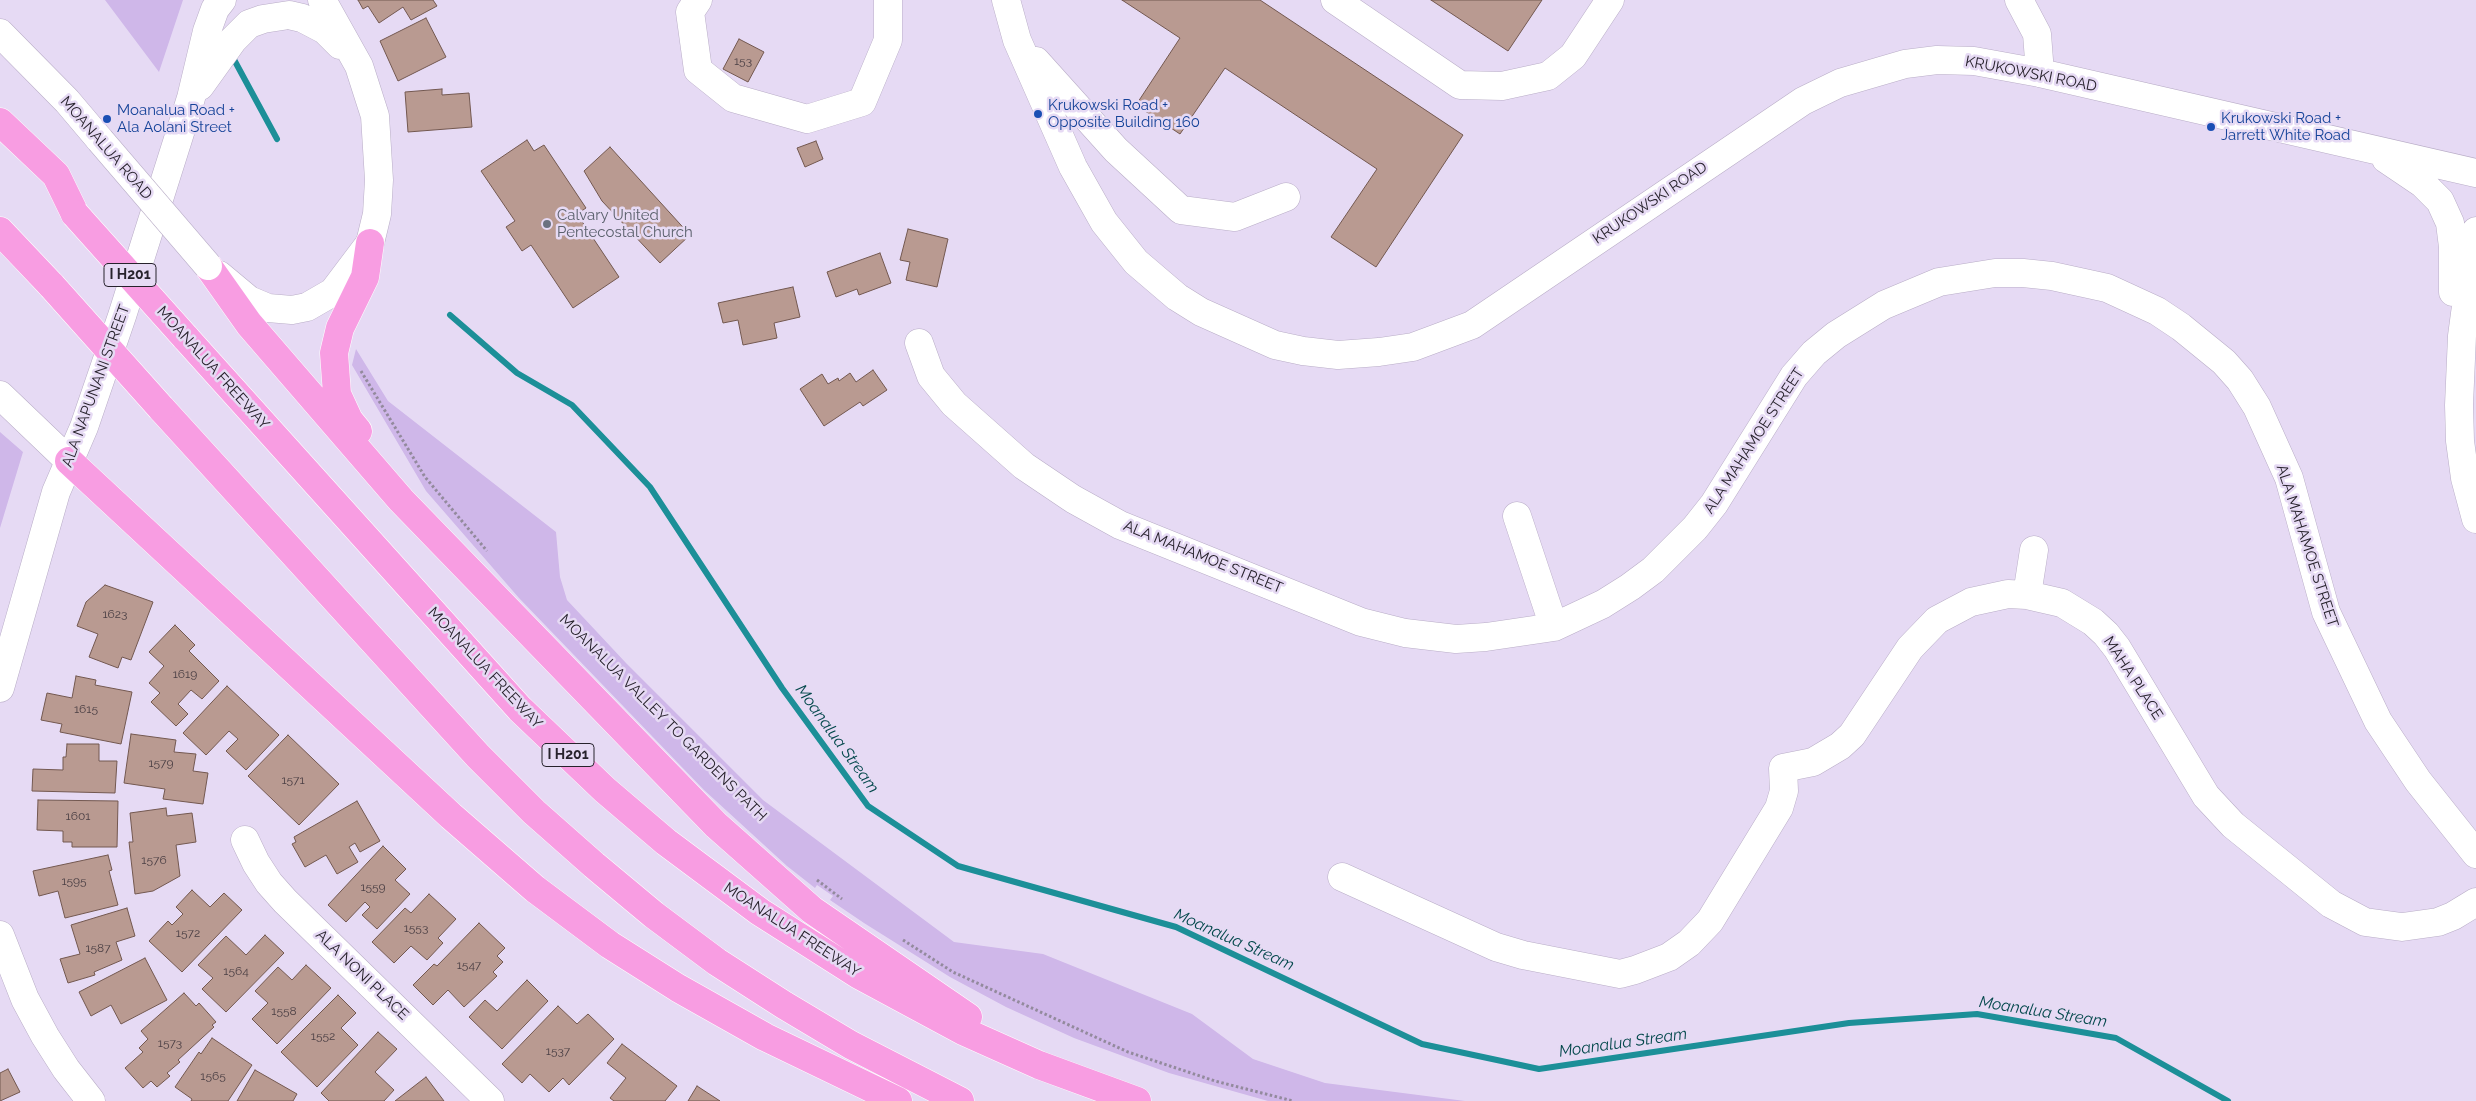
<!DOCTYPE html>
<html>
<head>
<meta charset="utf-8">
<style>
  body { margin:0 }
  canvas { display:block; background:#e6daf4 }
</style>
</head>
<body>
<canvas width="2476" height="1101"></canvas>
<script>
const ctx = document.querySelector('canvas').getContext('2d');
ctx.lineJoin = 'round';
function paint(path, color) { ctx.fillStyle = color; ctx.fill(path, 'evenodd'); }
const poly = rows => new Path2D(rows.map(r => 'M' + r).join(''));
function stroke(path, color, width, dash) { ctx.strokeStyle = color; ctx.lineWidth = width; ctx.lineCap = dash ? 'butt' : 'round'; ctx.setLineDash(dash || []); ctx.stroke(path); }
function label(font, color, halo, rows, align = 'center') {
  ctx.font = font + ' Raleway,sans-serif'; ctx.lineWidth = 5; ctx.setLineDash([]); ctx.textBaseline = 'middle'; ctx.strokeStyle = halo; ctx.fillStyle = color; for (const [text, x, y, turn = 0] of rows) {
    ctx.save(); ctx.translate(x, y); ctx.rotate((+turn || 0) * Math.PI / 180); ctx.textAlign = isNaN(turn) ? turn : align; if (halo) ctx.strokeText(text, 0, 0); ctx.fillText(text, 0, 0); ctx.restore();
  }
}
paint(poly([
  [105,0,183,0,159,72],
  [356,349,388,401,556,532,560,577,567,600,626,663,763,800,954,942,1043,954,1192,1014,1253,1059,1325,1083,1465,1101,1268,1101,1169,1073,1074,1038,1006,1007,950,977,864,923,830,900,833,896,817,885,815,888,787,866,704,790,519,598,426,491,352,365],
  [0,432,23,452,0,528]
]), '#cfb7e9');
stroke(poly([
  [231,54,277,139],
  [450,315,517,373,572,405,650,487,782,688,868,806,958,866,1176,927,1422,1044,1539,1069,1849,1023,1977,1014,2116,1038,2228,1101]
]), '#1c8f98', 6);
const building = poly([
  [358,0,433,0,437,6,411,20,403,7,379,23,368,6,363,9,358,0],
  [1122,0,1260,0,1463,135,1376,267,1331,237,1377,169,1225,68,1180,134,1136,105,1180,38,1122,0],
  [1431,0,1542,0,1508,51,1431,0],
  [426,18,446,57,398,81,380,41,426,18],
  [739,39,764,52,748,82,723,69,739,39],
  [442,89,442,95,469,93,472,127,408,132,405,92,442,89],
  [527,140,534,151,544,145,586,208,577,214,619,277,573,308,531,245,522,251,506,227,515,221,481,171,527,140],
  [816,141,823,159,805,167,797,148,816,141],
  [610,147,690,235,660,263,602,201,584,171,610,147],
  [908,229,948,239,937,287,906,280,910,262,900,260,908,229],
  [880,253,891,283,859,295,857,289,836,297,827,272,880,253],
  [793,287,800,317,774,323,777,338,743,345,738,320,723,323,718,303,793,287],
  [873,370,887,390,863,406,860,402,824,426,800,389,822,374,828,384,838,378,839,381,850,373,856,382,873,370],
  [105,585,153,602,131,660,122,657,118,668,89,657,98,634,77,626,86,602,105,585],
  [175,625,195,645,189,651,219,681,202,699,191,690,178,704,188,714,176,726,151,702,160,693,149,683,164,666,149,652,175,625],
  [76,676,96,680,95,685,132,692,121,744,60,732,62,724,41,720,47,693,72,698,76,676],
  [227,686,279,735,246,770,226,751,238,739,229,731,206,755,183,733,227,686],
  [131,734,176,740,174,752,196,754,193,771,208,773,203,804,163,799,165,789,124,783,131,734],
  [288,735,339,784,299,825,248,776,288,735],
  [67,744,99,744,99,761,117,761,115,793,32,791,33,769,63,770,63,757,66,757,67,744],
  [38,800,118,801,117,847,72,847,72,842,63,842,63,831,37,830,38,800],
  [357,801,380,841,360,852,355,843,349,847,358,862,337,874,326,855,305,867,292,844,296,842,294,837,357,801],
  [166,808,167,816,192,813,196,842,176,845,180,876,153,891,135,894,129,842,133,842,130,813,166,808],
  [383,846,406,869,395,880,410,894,377,929,362,915,370,907,365,902,346,922,328,905,383,846],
  [108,855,112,870,109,871,118,905,65,918,58,891,39,896,33,871,108,855],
  [192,890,210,907,224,893,242,910,182,972,149,941,168,921,172,925,183,914,176,907,192,890],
  [429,894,456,919,438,938,443,943,427,960,411,946,394,963,372,942,405,908,411,913,429,894],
  [127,908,135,936,116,942,122,960,94,972,95,975,68,983,60,959,80,954,71,925,127,908],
  [479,923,505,948,497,956,503,962,493,972,497,976,464,1007,448,990,433,1005,413,985,434,964,437,966,479,923],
  [265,935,284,953,226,1012,202,989,213,978,198,965,226,936,246,955,265,935],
  [145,958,167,1000,121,1024,111,1005,91,1016,79,992,145,958],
  [306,965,331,988,277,1044,252,1019,268,1003,255,991,278,967,292,980,306,965],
  [527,980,548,1001,502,1049,469,1017,485,1000,497,1011,527,980],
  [184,993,196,1006,199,1003,216,1022,212,1025,214,1027,178,1060,180,1062,167,1073,170,1076,157,1087,151,1081,143,1088,125,1068,143,1052,139,1048,148,1039,141,1031,184,993],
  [338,995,356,1013,341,1028,358,1045,317,1087,281,1052,338,995],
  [558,1006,577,1024,588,1014,614,1039,569,1085,563,1078,549,1092,530,1074,522,1083,502,1064,558,1006],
  [378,1032,397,1049,375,1072,394,1090,384,1101,329,1101,321,1093,378,1032],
  [212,1038,252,1065,228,1101,191,1101,192,1099,175,1087,199,1052,201,1054,212,1038],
  [622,1044,677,1086,665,1101,614,1101,610,1098,626,1078,607,1063,622,1044],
  [8,1069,20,1092,0,1101,0,1073,8,1069],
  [255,1070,297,1094,293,1101,237,1101,255,1070],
  [426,1077,444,1101,395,1101,426,1077],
  [697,1086,720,1101,688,1101,697,1086]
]);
paint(building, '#b99a91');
stroke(building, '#735850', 1);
const minor = poly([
  [698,0,690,12,698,70,733,98,807,119,862,102,888,40,888,0],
  [1006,0,1017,40,1073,167,1104,222,1136,262,1177,297,1201,312,1275,345,1303,351,1338,355,1379,352,1413,347,1472,325,1803,101,1840,83,1905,64,1937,60,1974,61,2040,73,2476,173],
  [1335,0,1460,85,1502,86,1548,76,1573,56,1610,0],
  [2019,0,2037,34,2040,73],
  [0,33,67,101,100,140],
  [1036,61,1116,150,1181,210,1235,217,1286,197],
  [200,86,233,40,249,24,263,19,289,15,302,18,325,30,340,45],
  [2386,159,2423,184,2440,201,2450,223,2453,247,2453,292],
  [2476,231,2462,336,2459,405,2460,441,2465,478,2476,519],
  [219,275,249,300,268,308,292,310,307,307,333,292,370,243,377,214,379,180,375,116,359,66,322,0],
  [919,343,931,376,954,404,1024,466,1073,499,1120,525,1361,622,1405,633,1456,639,1486,637,1554,627,1603,604,1630,587,1653,570,1695,528,1714,504,1794,376,1814,353,1836,335,1884,305,1939,282,1995,273,2023,273,2052,276,2107,288,2157,311,2181,327,2224,362,2240,380,2257,407,2289,478,2326,612,2378,721,2418,781,2476,854],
  [0,395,69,461],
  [1517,516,1554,627],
  [2027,595,2034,550],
  [0,688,56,492,84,427,122,316,191,98,207,31,215,9,222,0],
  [245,840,256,863,269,883,285,901,490,1101],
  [1342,877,1496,947,1523,955,1620,974,1635,970,1669,957,1689,943,1710,921,1779,808,1784,791,1783,768,1813,762,1840,746,1852,735,1910,648,1937,620,1971,602,2008,594,2027,595,2062,603,2093,622,2106,634,2117,648,2206,796,2233,825,2331,904,2365,922,2402,927,2438,922,2453,916,2476,902],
  [0,935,25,999,45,1036,66,1069,91,1101]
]);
const highway = poly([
  [0,122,56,175,75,214],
  [0,231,52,286],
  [208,266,249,324,401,500,716,825,812,910,968,1017],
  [185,337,520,709,605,790,666,842,760,912,859,975,963,1031,1039,1065,1137,1101],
  [161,408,478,756,534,812,594,865,654,915,717,962,784,1005,851,1045,960,1101],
  [358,431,349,420,337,394,334,353,340,328,365,277,370,243],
  [69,461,451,816,535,889,610,945,678,988,765,1037,898,1101]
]);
stroke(minor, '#b9adc7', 29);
stroke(highway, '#fff', 29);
stroke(poly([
  [361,371,425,477,487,551],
  [817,880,842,899],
  [903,940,953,972,1128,1052,1215,1081,1293,1101]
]), '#938a9d', 3, [2.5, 2.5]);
stroke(minor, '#fff', 28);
stroke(highway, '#f89de2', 28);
const minorBridge = poly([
  [100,140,208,266]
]);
const highwayBridge = poly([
  [75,214,185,337],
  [52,286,161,408]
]);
stroke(minorBridge, '#b9adc7', 29, []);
stroke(highwayBridge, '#fff', 29, []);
stroke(minorBridge, '#fff', 28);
stroke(highwayBridge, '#f89de2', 28);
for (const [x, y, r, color] of [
  [1038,114,5,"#1a4fb4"],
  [107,119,5,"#1a4fb4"],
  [2211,127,5,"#1a4fb4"],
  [547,224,5,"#6b7280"]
]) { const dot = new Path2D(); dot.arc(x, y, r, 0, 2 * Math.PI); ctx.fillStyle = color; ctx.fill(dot); stroke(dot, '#e6daf4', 2); }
label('12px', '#4c4045', null, [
  ["153",743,61],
  ["1623",115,614],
  ["1619",185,674],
  ["1615",86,709],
  ["1579",161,763],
  ["1571",293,780],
  ["1601",78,816],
  ["1576",154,860],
  ["1595",74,881],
  ["1559",373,887],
  ["1553",416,928],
  ["1572",188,933],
  ["1587",98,948],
  ["1547",469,965],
  ["1564",236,971],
  ["1558",284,1011],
  ["1552",323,1036],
  ["1573",170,1043],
  ["1537",558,1051],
  ["1565",213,1076]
]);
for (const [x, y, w] of [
  [130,275,52],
  [568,755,52]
]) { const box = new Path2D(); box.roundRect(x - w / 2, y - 11.5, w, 23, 4); ctx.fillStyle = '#e6daf4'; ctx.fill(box); stroke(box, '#27222c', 1); }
label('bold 14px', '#27222c', null, [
  ["I H201",130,275],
  ["I H201",568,755]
]);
label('15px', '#27222c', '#e6daf4', [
  ["KRUKOWSKI ROAD",2031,74,11],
  ["MOANALUA ROAD",106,148,49],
  ["KRUKOWSKI ROAD",1650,203,-34],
  ["MOANALUA FREEWAY",213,368,48],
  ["ALA NAPUNANI STREET",96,386,-70],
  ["ALA MAHAMOE STREET",1754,441,-57],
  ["ALA MAHAMOE STREET",2307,546,72],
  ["ALA MAHAMOE STREET",1203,557,22],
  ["MOANALUA FREEWAY",485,668,47],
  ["MAHA PLACE",2133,678,57],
  ["MOANALUA VALLEY TO GARDENS PATH",663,718,45],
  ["MOANALUA FREEWAY",792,930,33],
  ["ALA NONI PLACE",362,975,44]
]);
label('15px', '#164399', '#e6daf4', [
  ["Krukowski Road +",1048,105],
  ["Opposite Building 160",1048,122],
  ["Moanalua Road +",117,110],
  ["Ala Aolani Street",117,127],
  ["Krukowski Road +",2221,118],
  ["Jarrett White Road",2221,135]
], 'left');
label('15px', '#5b616d', '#e6daf4', [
  ["Calvary United",557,215],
  ["Pentecostal Church",557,232]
], 'left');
label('italic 16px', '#04484c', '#e6daf4', [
  ["Moanalua Stream",837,739,54],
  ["Moanalua Stream",1234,940,24],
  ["Moanalua Stream",2043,1012,9],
  ["Moanalua Stream",1623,1043,-8]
]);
</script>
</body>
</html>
